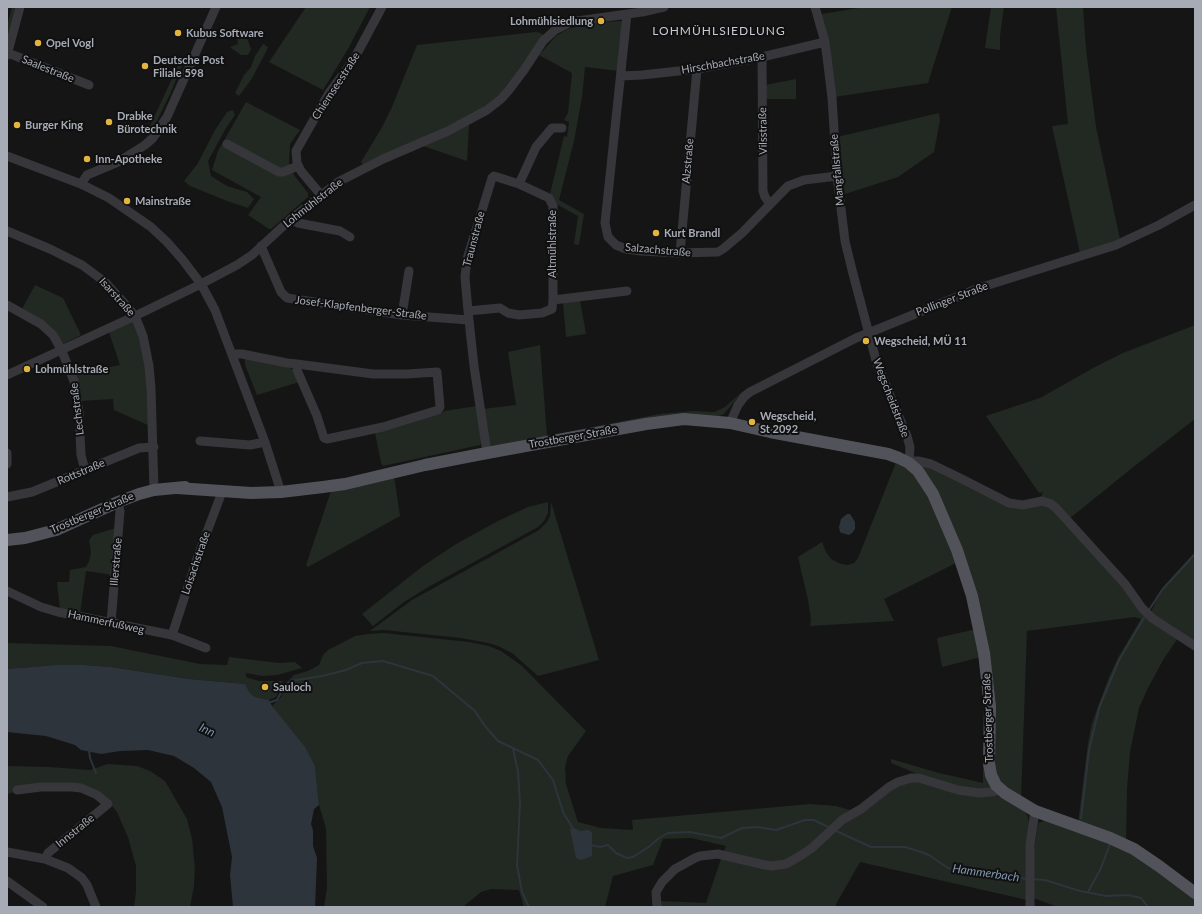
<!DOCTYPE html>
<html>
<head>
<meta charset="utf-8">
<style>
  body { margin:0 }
  #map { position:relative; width:1202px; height:914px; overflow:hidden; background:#151516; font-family:Lato,sans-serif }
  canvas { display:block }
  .frame { position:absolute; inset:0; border:8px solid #a7abb5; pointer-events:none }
</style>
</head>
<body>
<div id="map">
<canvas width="1202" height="914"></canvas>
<div class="frame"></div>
</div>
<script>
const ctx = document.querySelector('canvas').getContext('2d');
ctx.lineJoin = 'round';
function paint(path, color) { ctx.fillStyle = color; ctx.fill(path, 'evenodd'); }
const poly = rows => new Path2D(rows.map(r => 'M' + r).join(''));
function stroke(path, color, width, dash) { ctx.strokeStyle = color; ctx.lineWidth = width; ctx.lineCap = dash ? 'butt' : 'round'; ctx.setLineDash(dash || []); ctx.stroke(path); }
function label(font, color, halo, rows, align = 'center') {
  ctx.font = font + ' Lato,sans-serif'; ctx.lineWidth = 4; ctx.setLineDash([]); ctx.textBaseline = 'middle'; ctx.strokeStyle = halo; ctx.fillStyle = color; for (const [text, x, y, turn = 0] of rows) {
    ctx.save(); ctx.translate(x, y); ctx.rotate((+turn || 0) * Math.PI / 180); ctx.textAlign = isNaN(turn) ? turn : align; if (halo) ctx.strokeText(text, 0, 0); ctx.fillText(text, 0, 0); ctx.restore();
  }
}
paint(poly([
  [12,7,15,7,7,39,7,26],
  [306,7,370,7,348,49,323,90,269,62],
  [865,7,952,7,928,83,834,97,821,14],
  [991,7,1004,7,1000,36,1000,50,985,48],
  [1056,7,1083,7,1086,49,1096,127,1120,239,1080,253,1052,126,1068,124],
  [620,21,623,22,619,71,585,67,582,97,574,141,559,200,584,214,579,245,574,244,578,216,556,204,550,194,564,136,567,137,569,122,564,120,568,113,572,73,539,55,556,36,568,29,593,23],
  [536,32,541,33,544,36,505,90,477,113,363,165,361,162,381,129,392,107,417,45],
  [239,35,247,38,251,49,248,55,241,55,230,47,238,44,237,38],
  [263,44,268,47,266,52,251,80,239,96,235,93,244,75,251,67,255,56],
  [181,59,184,61,170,94,154,127,150,126],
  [796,79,796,99,764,99,765,85],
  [246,102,300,130,290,144,289,163,294,175,308,193,308,197,271,229,269,229,248,215,261,197,212,170,218,151],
  [233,110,235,115,226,128,208,161,211,176,227,186,247,192,254,199,248,208,227,201,190,186,184,181,198,163,215,130,227,112],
  [939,113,940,120,934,152,898,177,842,195,837,137],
  [468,123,469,126,467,161,420,145],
  [35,285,63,298,81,335,63,344,22,309],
  [580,300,586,334,566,337,563,302],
  [131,322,134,322,141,338,149,381,150,426,114,410,113,399,80,401,75,374,120,365,109,332],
  [1195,325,1195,419,1132,468,1069,519,1041,498,1043,492,1039,493,986,416,1040,398,1095,367,1123,353],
  [540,345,547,436,659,414,693,411,714,412,725,407,742,392,750,388,738,397,724,414,719,416,490,447,483,409,516,405,508,352],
  [245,359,250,359,289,367,293,370,299,382,257,395,245,365],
  [477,406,482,440,480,445,383,466,381,463,375,433,442,413,444,411],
  [897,460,923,482,958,562,884,599,894,621,810,626,811,619,808,600,798,557,822,542,826,552,831,559,841,564,848,565,854,563,858,558],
  [921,464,994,498,1048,504,1115,576,1178,638,1163,660,1148,688,1139,708,1130,752,1127,790,1126,842,1078,823,1088,743,1092,723,1109,677,1119,656,1141,619,1135,617,1027,631,1021,800,996,777,977,604],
  [394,476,400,516,308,567,306,565,331,491],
  [548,502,548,513,544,521,538,527,430,586,404,602,373,626,362,614,423,566,456,544,498,521,528,507],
  [551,502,599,660,538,676,512,653,498,646,488,643,461,638,384,630,370,631,412,600,539,530,547,522,550,516],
  [116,528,113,575,86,571,80,614,60,610,57,582,69,582,70,570,86,567,89,561,91,553,89,540,93,535],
  [1195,552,1195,643,1150,614,1163,587],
  [976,629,981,657,942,667,937,638],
  [384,633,469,642,489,646,501,651,522,666,586,731,568,756,565,767,566,784,578,822,601,828,633,830,632,820,810,804,836,806,853,811,897,784,927,778,891,763,891,759,939,773,983,783,983,762,988,775,1025,812,1028,817,1029,824,1027,900,860,862,836,904,836,907,658,907,658,901,706,903,722,856,774,864,723,853,726,846,691,838,663,839,653,865,613,876,605,907,524,907,519,890,491,889,481,892,463,907,324,907,327,888,326,828,319,805,315,766,272,706,281,697,287,682,294,675,308,671,319,665,323,655,328,650,355,636,368,634],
  [7,643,111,646,200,664,227,665,229,657,279,663,295,662,302,668,277,675,262,676,246,673,246,677,259,681,283,681,276,697,269,700,255,697,250,693,245,684,189,679,111,667,84,665,56,665,7,669],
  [108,764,137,766,150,771,165,781,187,819,192,839,195,868,194,886,190,907,134,907,136,892,136,866,128,837,117,812,109,802,92,791,44,785,7,794,7,766,49,767,90,770],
  [1047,820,1119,845,1195,896,1195,907,1058,907,1033,898,1032,862,1038,823]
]), '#212922');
paint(poly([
  [847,514,850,514,855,522,855,529,852,533,849,535,842,533,840,532,839,527,841,519],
  [56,665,84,665,111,667,189,679,245,684,250,693,255,697,269,700,272,706,305,747,315,766,319,805,314,809,311,824,313,830,313,846,317,858,315,907,233,907,230,875,232,857,222,807,211,782,194,768,174,756,148,750,120,751,101,754,81,750,75,745,46,736,7,732,7,669],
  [574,828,580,831,589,830,592,833,592,856,581,860,576,858,570,829]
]), '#2e343b');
stroke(poly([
  [1149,610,1162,590,1195,554],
  [268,703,277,700,285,685,291,681,322,676,346,670,362,663,383,661,433,676,475,711,485,726,498,741,538,760,553,780,563,812,573,829],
  [513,748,518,772,520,803,517,865,522,892,529,907],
  [89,750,90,758,96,773],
  [1081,818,1089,750,1099,708,1119,660,1145,616],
  [834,830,871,847,905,847,918,851,929,855,948,868,966,872,1028,879],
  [591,845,600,847,608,845,616,853,627,858,633,857,650,846,659,838,668,833,690,832,721,838,742,828,757,827,776,830,805,820,814,820,830,828],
  [1032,879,1045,880,1080,891,1106,896,1128,895,1141,898,1148,907],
  [1088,892,1101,868,1110,844]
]), '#2e343b', 2);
stroke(poly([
  [815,7,825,42,827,57,832,98,837,176,845,241,852,270,877,364,907,436,910,447,909,463,914,461,918,461,931,464,962,479,1009,503,1023,505,1042,501,1051,504,1056,508,1125,584,1142,608,1152,618,1195,646],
  [627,14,605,223,608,237,616,245,626,249,641,251,680,253,718,252,723,249,742,233,788,186,804,180,837,176],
  [8,53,89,85],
  [7,55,20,7],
  [762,57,763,191,765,197,770,204],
  [621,76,642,75,697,69,762,57,825,42],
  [227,144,279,172,283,172,298,166],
  [7,156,81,184,109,198,151,227,167,242,182,259,201,284,215,310,265,442,281,492],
  [81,184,87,175,118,162,145,145,153,138,167,117,216,7],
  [519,184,536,147,552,128,562,128],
  [321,195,301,171,297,163,296,151,329,93,353,61,382,7],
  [291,219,298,223,340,231,350,237],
  [7,231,50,249,82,265,105,282,126,305,135,316,143,336,149,366,151,388,154,490],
  [261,246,281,292,287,298,402,315,469,320],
  [680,253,697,69],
  [553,300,627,291],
  [7,305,41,324,53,335,61,349,74,381,79,412,81,455,85,470],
  [468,311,500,308,508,313,519,315,542,313,552,309,553,300,553,206,549,198,519,184,494,176,492,178,467,259,465,277,468,311,474,366,487,453],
  [402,315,409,271],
  [232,354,242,354,287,363,297,364,297,370,317,416,324,438,327,439,383,427,438,410,440,407,437,372,407,374,373,374,297,364],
  [7,375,135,316,201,284,237,265,252,255,291,219,338,182,383,159,448,131,487,110,501,99,509,90,524,70,543,41,555,30,569,23,577,21,642,12,664,7],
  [730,423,738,405,744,397,750,392,856,338,979,288,1116,245,1159,225,1195,205],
  [200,441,250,445,265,442],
  [7,453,7,464],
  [7,497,32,492,139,448,154,447],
  [7,591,41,607,58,612,172,635,206,648],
  [111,623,120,511,118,502],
  [172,635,199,553,222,492],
  [17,790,41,787,72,787,81,788,97,795,108,804,48,853,45,859],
  [7,852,45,859,68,868,82,878,87,885,96,907],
  [7,881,43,907],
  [657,907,656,892,662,882,675,869,695,858,700,856,718,854,765,865,772,866,786,864,800,856,812,848,842,820,861,809,889,787,898,782,911,778,919,778,958,790,979,793,992,792,1000,789],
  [1030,907,1030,845,1035,811]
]), '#36363b', 9);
stroke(poly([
  [177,488,251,493,281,492,323,487,345,484,425,465,487,453,646,424,684,419,730,423,770,432,888,454,899,458,909,463,918,471,933,494,957,550,972,596,984,653,990,707,989,763,991,775,996,785,1005,793,1035,811,1110,838,1134,849,1159,866,1195,893],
  [7,540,25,538,56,530,118,502,139,494,154,490,185,487]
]), '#52535a', 12);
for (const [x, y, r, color] of [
  [601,21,4,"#e3b440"],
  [178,33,4,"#e3b440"],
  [38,43,4,"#e3b440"],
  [145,66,4,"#e3b440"],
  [109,122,4,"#e3b440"],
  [17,125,4,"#e3b440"],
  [87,159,4,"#e3b440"],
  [127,201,4,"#e3b440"],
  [656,233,4,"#e3b440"],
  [866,341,4,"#e3b440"],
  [27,369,4,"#e3b440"],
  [752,422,4,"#e3b440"],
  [265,687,4,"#e3b440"]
]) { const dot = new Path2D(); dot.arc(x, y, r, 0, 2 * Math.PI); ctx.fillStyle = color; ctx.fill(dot); stroke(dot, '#101011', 1.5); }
label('bold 11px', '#a7abb5', '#101011', [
  ["Lohmühlsiedlung",593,21,"right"],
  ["Kubus Software",186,33],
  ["Opel Vogl",46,43],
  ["Deutsche Post",153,60],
  ["Filiale 598",153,73],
  ["Drabke",117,116],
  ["Bürotechnik",117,129],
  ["Burger King",25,125],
  ["Inn-Apotheke",95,159],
  ["Mainstraße",135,201],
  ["Kurt Brandl",664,233],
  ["Wegscheid, MÜ 11",874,341],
  ["Lohmühlstraße",35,369],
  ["Wegscheid,",760,416],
  ["St 2092",760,429],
  ["Sauloch",273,687]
], 'left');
label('11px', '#a7abb5', '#101011', [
  ["Hirschbachstraße",723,63,-10],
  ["Saalestraße",48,69,22],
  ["Chiemseestraße",336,86,-57],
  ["Vilsstraße",763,131,-91],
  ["Alzstraße",688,161,-85],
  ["Mangfallstraße",837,170,-95],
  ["Lohmühlstraße",313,203,-38],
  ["Traunstraße",474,239,-75],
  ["Altmühlstraße",552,244,-90],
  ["Salzachstraße",658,250,5],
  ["Isarstraße",117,297,48],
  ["Pollinger Straße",952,299,-21],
  ["Josef-Klapfenberger-Straße",361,308,7],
  ["Wegscheidstraße",891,398,69],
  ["Lechstraße",77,409,-97],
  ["Trostberger Straße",573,437,-10],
  ["Rottstraße",81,472,-23],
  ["Trostberger Straße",92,513,-23],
  ["Illerstraße",116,562,-85],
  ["Loisachstraße",196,563,-71],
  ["Hammerfußweg",106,622,12],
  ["Trostberger Straße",988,718,-92],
  ["Innstraße",75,831,-39]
]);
ctx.letterSpacing = '1px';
label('12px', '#c8cad2', '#101011', [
  ["LOHMÜHLSIEDLUNG",719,31]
]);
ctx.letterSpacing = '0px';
label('italic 12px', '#8197ae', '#101011', [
  ["Inn",207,730,25],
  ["Hammerbach",986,873,8]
]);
</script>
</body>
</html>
